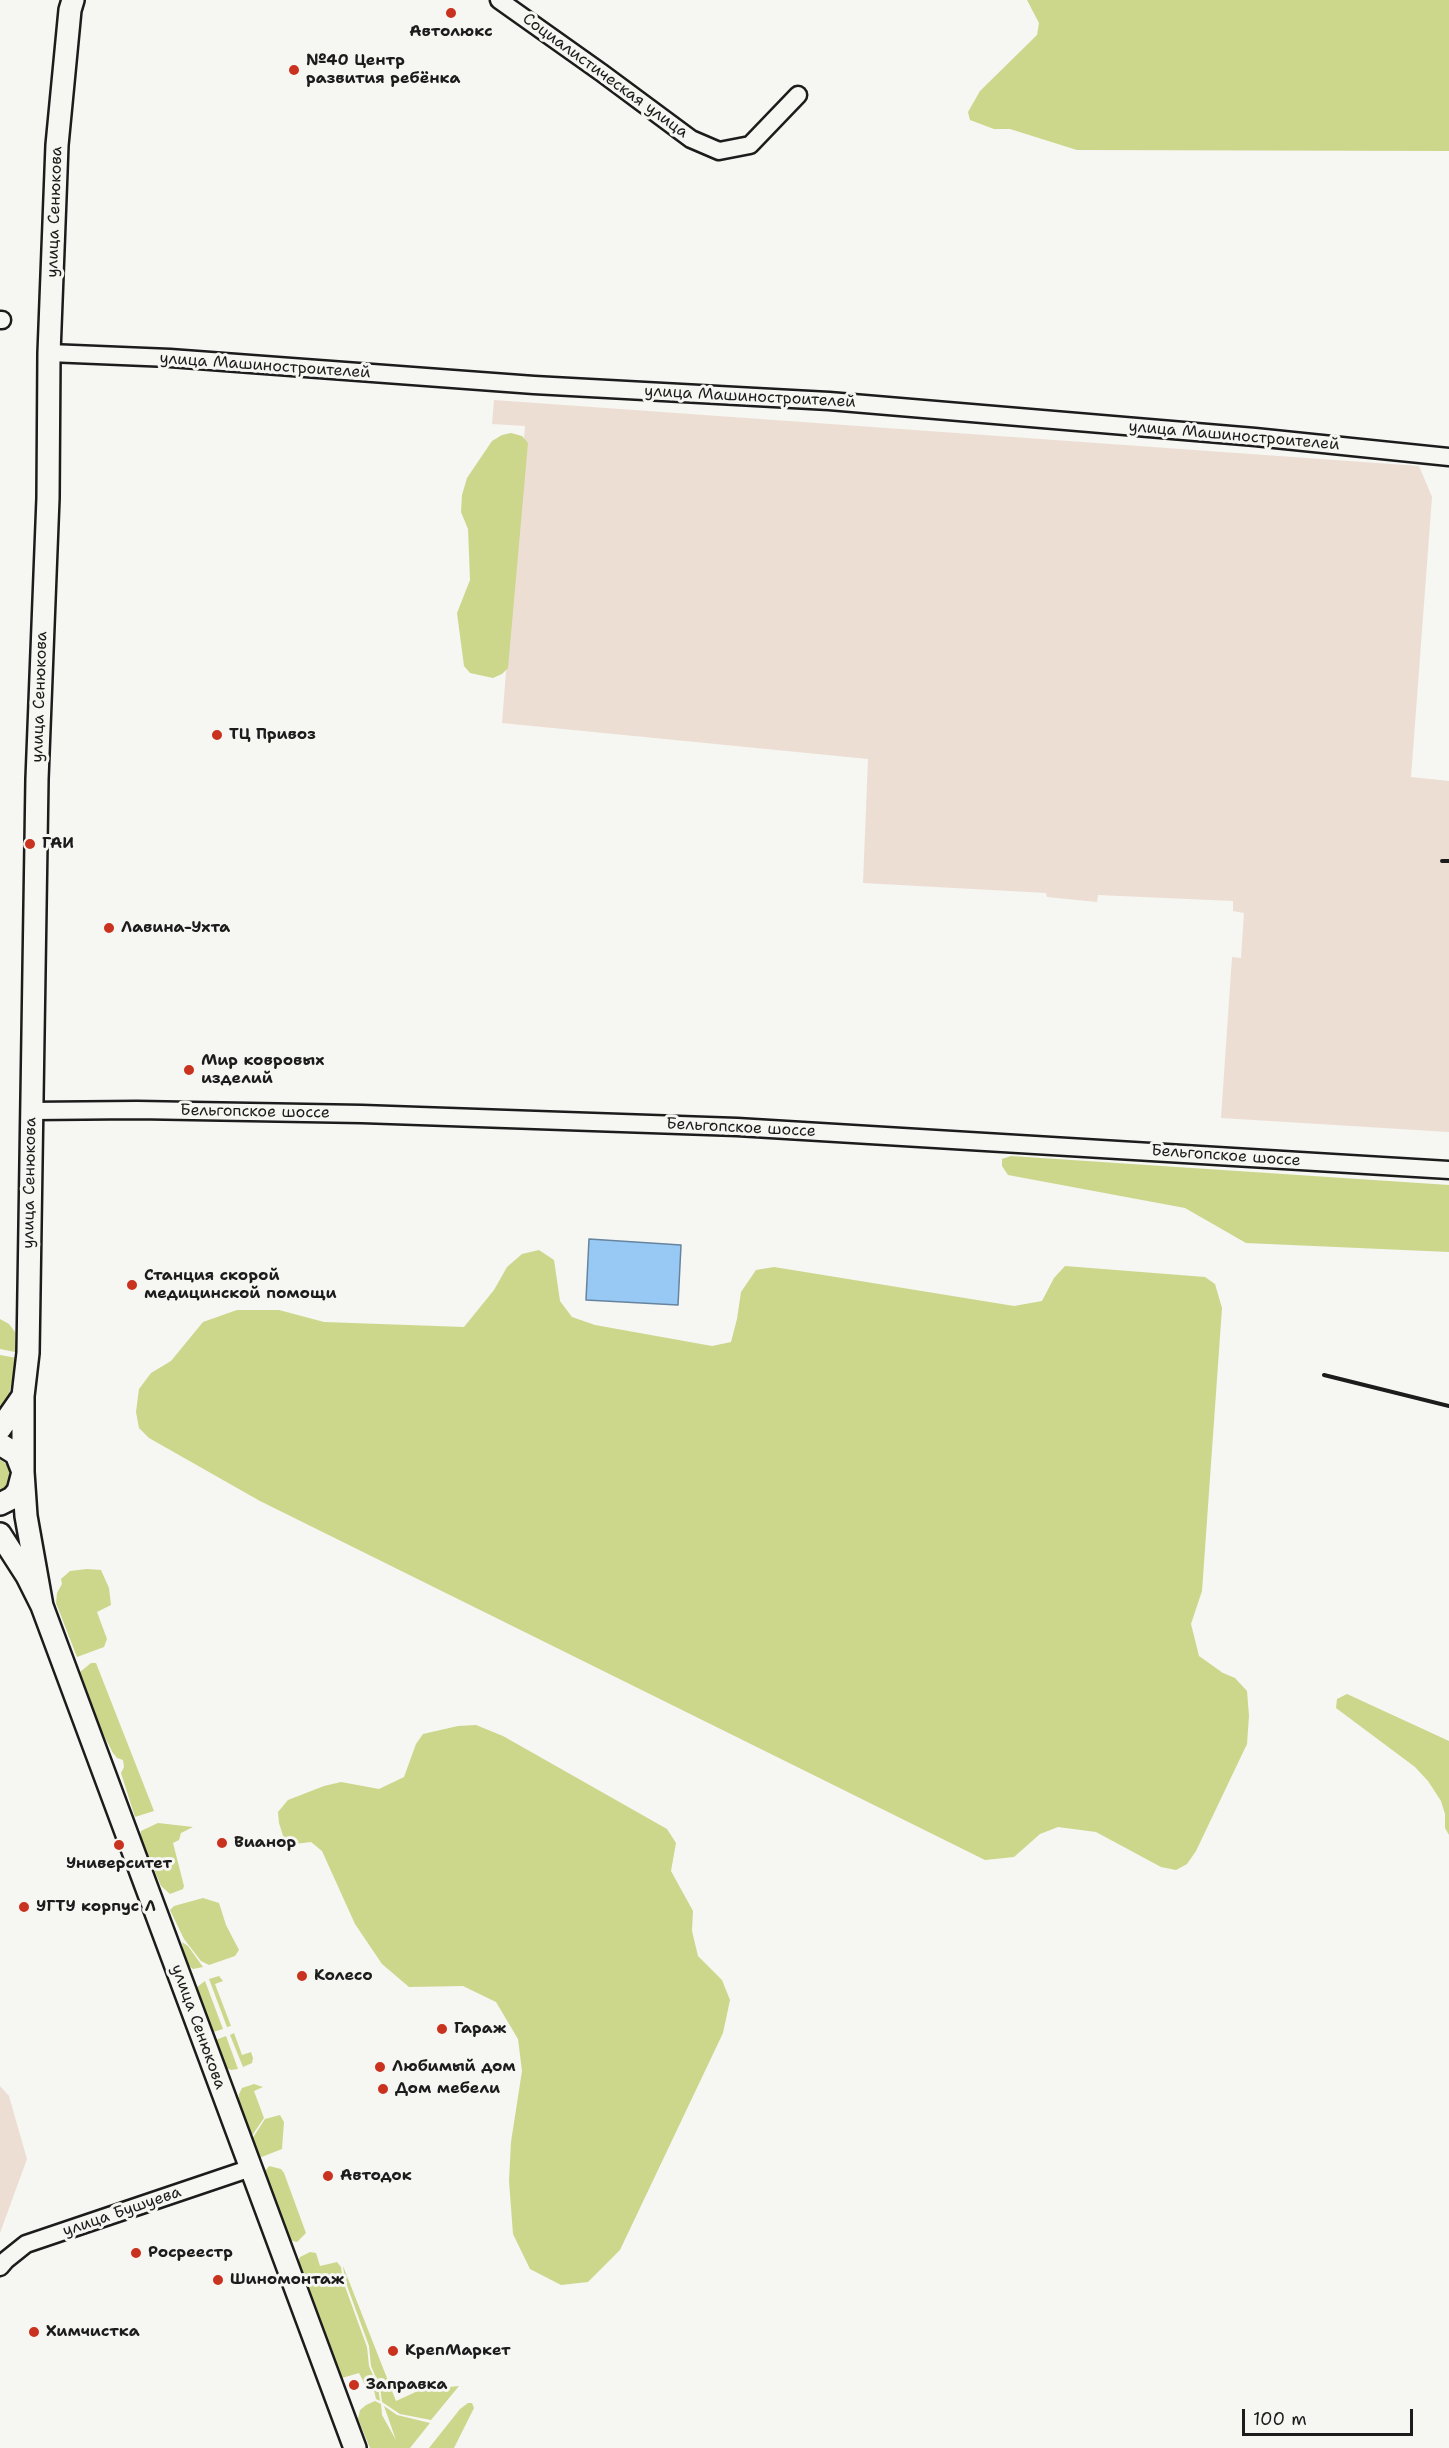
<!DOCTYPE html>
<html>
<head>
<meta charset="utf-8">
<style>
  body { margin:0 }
  #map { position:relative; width:1449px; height:2448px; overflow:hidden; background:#f6f6f2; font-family:"Shantell Sans",sans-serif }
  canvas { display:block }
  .scale { position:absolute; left:1242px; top:2409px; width:171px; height:27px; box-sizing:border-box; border:3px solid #1c1c1c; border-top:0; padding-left:8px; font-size:18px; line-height:21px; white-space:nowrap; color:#1c1c1c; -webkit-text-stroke:4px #f6f6f2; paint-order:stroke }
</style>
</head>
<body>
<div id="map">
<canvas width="1449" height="2448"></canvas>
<div class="scale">100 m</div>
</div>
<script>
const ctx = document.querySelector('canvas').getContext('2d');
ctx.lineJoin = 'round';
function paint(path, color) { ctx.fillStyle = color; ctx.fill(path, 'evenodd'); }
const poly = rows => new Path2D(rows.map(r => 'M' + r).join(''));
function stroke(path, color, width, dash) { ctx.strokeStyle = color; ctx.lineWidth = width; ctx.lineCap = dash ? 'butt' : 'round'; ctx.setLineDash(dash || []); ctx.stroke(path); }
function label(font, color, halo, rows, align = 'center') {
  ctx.font = font + ' "Shantell Sans",sans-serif'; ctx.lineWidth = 6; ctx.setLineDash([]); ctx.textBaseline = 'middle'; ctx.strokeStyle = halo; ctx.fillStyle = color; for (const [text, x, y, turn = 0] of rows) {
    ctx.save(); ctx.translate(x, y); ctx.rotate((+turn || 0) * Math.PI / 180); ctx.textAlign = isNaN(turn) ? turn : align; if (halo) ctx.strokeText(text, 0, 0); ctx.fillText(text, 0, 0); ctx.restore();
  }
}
paint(poly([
  [494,400,1419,466,1432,497,1411,777,1449,781,1449,1132,1221,1118,1232,957,1241,958,1244,913,1233,911,1233,901,1098,895,1097,902,1047,897,1046,893,863,883,868,759,502,723,525,426,492,424],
  [0,2086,9,2096,27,2159,0,2233]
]), '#edded3');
paint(poly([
  [1027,0,1449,0,1449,151,1077,150,1010,129,994,129,970,120,968,112,980,91,1037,35,1039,23],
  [511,433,522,436,528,443,508,668,502,674,493,678,470,673,464,666,457,613,470,580,468,529,461,512,462,495,467,478,492,441,502,435],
  [1011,1156,1449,1185,1449,1252,1246,1243,1185,1208,1008,1175,1002,1166,1002,1159],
  [539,1250,554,1260,560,1301,572,1317,595,1325,712,1346,731,1342,737,1319,741,1292,756,1270,774,1267,1014,1306,1042,1301,1054,1278,1065,1266,1205,1277,1215,1284,1222,1308,1202,1591,1191,1624,1199,1656,1223,1673,1235,1678,1247,1691,1249,1716,1247,1744,1196,1851,1187,1864,1176,1870,1161,1867,1096,1832,1058,1827,1040,1834,1014,1857,985,1860,260,1501,149,1438,139,1428,136,1412,139,1389,151,1373,171,1361,203,1322,237,1310,279,1310,324,1322,464,1327,494,1290,507,1267,522,1254],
  [0,1319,9,1324,15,1332,15,1352,0,1349],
  [0,1355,17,1358,9,1395,0,1414],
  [0,1459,8,1466,10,1475,8,1484,0,1492],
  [87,1569,101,1570,109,1588,111,1605,97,1612,107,1639,104,1647,77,1657,56,1603,57,1593,62,1584,61,1579,70,1571],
  [91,1663,96,1663,154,1811,135,1817,121,1773,124,1767,123,1760,117,1758,113,1753,101,1730,80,1672],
  [1347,1694,1449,1741,1449,1835,1445,1828,1445,1814,1441,1801,1428,1781,1415,1767,1336,1708,1337,1699],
  [476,1725,503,1736,667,1829,676,1843,671,1871,693,1911,692,1931,698,1956,722,1980,730,2000,723,2033,620,2250,588,2282,561,2285,530,2269,513,2234,509,2181,511,2142,522,2071,518,2039,496,2002,463,1986,409,1987,382,1964,355,1924,322,1851,311,1842,286,1845,279,1823,278,1812,288,1800,324,1786,341,1782,379,1789,404,1777,416,1744,423,1734,458,1726],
  [158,1823,193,1827,181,1833,179,1840,173,1843,184,1886,183,1889,170,1894,161,1886,140,1836,141,1831],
  [203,1898,219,1903,226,1925,239,1950,235,1956,209,1965,201,1961,184,1939,170,1910,174,1906],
  [182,1942,188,1946,203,1967,193,1969,185,1963],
  [219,1976,223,1981,215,1984,231,2026,227,2027,209,1979],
  [205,1981,223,2029,210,2033,196,1996,197,1987],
  [234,2033,242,2055,251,2052,253,2058,252,2063,243,2067,230,2035],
  [226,2036,238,2069,231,2070,222,2066,213,2041],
  [254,2084,263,2087,254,2091,264,2118,251,2137,238,2105,239,2094,242,2088],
  [280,2115,284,2122,282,2149,259,2158,252,2139,265,2119],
  [269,2166,281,2169,284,2173,306,2233,297,2242,289,2240,263,2174],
  [310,2252,316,2253,320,2266,337,2262,341,2267,343,2281,367,2347,369,2366,378,2387,380,2401,376,2399,373,2386,367,2389,359,2373,342,2378,297,2263,300,2257],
  [343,2266,396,2401,420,2390,459,2386,431,2420,400,2414,382,2402,380,2387,371,2366,369,2346,345,2280],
  [375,2401,381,2404,382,2415,396,2440,384,2406,397,2415,430,2423,410,2448,370,2448,358,2419,360,2410,366,2405],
  [468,2403,472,2403,474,2408,454,2448,429,2448,460,2409]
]), '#ccd78b');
const water = poly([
  [589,1239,681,1245,678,1305,586,1300,589,1239]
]);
paint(water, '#98c9f5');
stroke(water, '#66849e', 1.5);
const minor = poly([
  [499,0,602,73,691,139,719,151,750,145,798,95],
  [0,320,2,320],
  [49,353,170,358,534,385,829,401,1255,437,1449,457],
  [31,1111,137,1110,362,1114,737,1127,1449,1170],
  [0,2267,6,2260,26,2244,251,2168]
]);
const major = poly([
  [0,1429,23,1396],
  [0,1444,16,1454,23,1472,18,1491,12,1498,0,1504],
  [0,1534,27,1576,42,1606,355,2448],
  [42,1606,26,1516,23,1472,23,1396,28,1353,37,779,48,498,49,353,57,145,70,10,73,0]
]);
stroke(minor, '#1c1c1c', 21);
stroke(major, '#1c1c1c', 26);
stroke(minor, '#f6f6f2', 16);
stroke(major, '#f6f6f2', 21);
stroke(poly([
  [1442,861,1449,861],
  [1324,1375,1449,1406]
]), '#1c1c1c', 4);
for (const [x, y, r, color] of [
  [451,13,6,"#c8321e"],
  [294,70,6,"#c8321e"],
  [217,735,6,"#c8321e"],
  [30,844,6,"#c8321e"],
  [109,928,6,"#c8321e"],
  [189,1070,6,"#c8321e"],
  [132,1285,6,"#c8321e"],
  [222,1843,6,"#c8321e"],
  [119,1845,6,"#c8321e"],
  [24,1907,6,"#c8321e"],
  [302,1976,6,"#c8321e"],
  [442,2029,6,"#c8321e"],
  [380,2067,6,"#c8321e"],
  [383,2089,6,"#c8321e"],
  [328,2176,6,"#c8321e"],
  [136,2253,6,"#c8321e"],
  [218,2280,6,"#c8321e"],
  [34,2332,6,"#c8321e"],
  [393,2351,6,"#c8321e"],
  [354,2385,6,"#c8321e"]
]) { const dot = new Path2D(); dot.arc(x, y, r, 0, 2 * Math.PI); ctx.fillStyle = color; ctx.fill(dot); stroke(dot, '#f6f6f2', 2); }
label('bold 16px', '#1c1c1c', '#f6f6f2', [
  ["Автолюкс",451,32,"center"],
  ["№40 Центр",306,61],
  ["развития ребёнка",306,79],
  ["ТЦ Привоз",229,735],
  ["ГАИ",42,844],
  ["Лавина-Ухта",121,928],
  ["Мир ковровых",201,1061],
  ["изделий",201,1079],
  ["Станция скорой",144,1276],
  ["медицинской помощи",144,1294],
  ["Вианор",234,1843],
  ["Университет",119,1864,"center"],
  ["УГТУ корпус Л",36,1907],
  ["Колесо",314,1976],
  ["Гараж",454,2029],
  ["Любимый дом",392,2067],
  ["Дом мебели",395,2089],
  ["Автодок",340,2176],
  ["Росреестр",148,2253],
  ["Шиномонтаж",230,2280],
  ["Химчистка",46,2332],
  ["КрепМаркет",405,2351],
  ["Заправка",366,2385]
], 'left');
label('16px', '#1c1c1c', '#f6f6f2', [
  ["Социалистическая улица",605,76,36],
  ["улица Сенюкова",55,212,-88],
  ["улица Машиностроителей",265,366,4],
  ["улица Машиностроителей",750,397,3],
  ["улица Машиностроителей",1234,436,5],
  ["улица Сенюкова",40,697,-88],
  ["Бельгопское шоссе",255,1112,1],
  ["Бельгопское шоссе",741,1128,3],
  ["Бельгопское шоссе",1226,1156,4],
  ["улица Сенюкова",30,1183,-89],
  ["улица Сенюкова",198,2027,70],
  ["улица Бушуева",122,2212,-19]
]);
</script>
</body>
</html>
